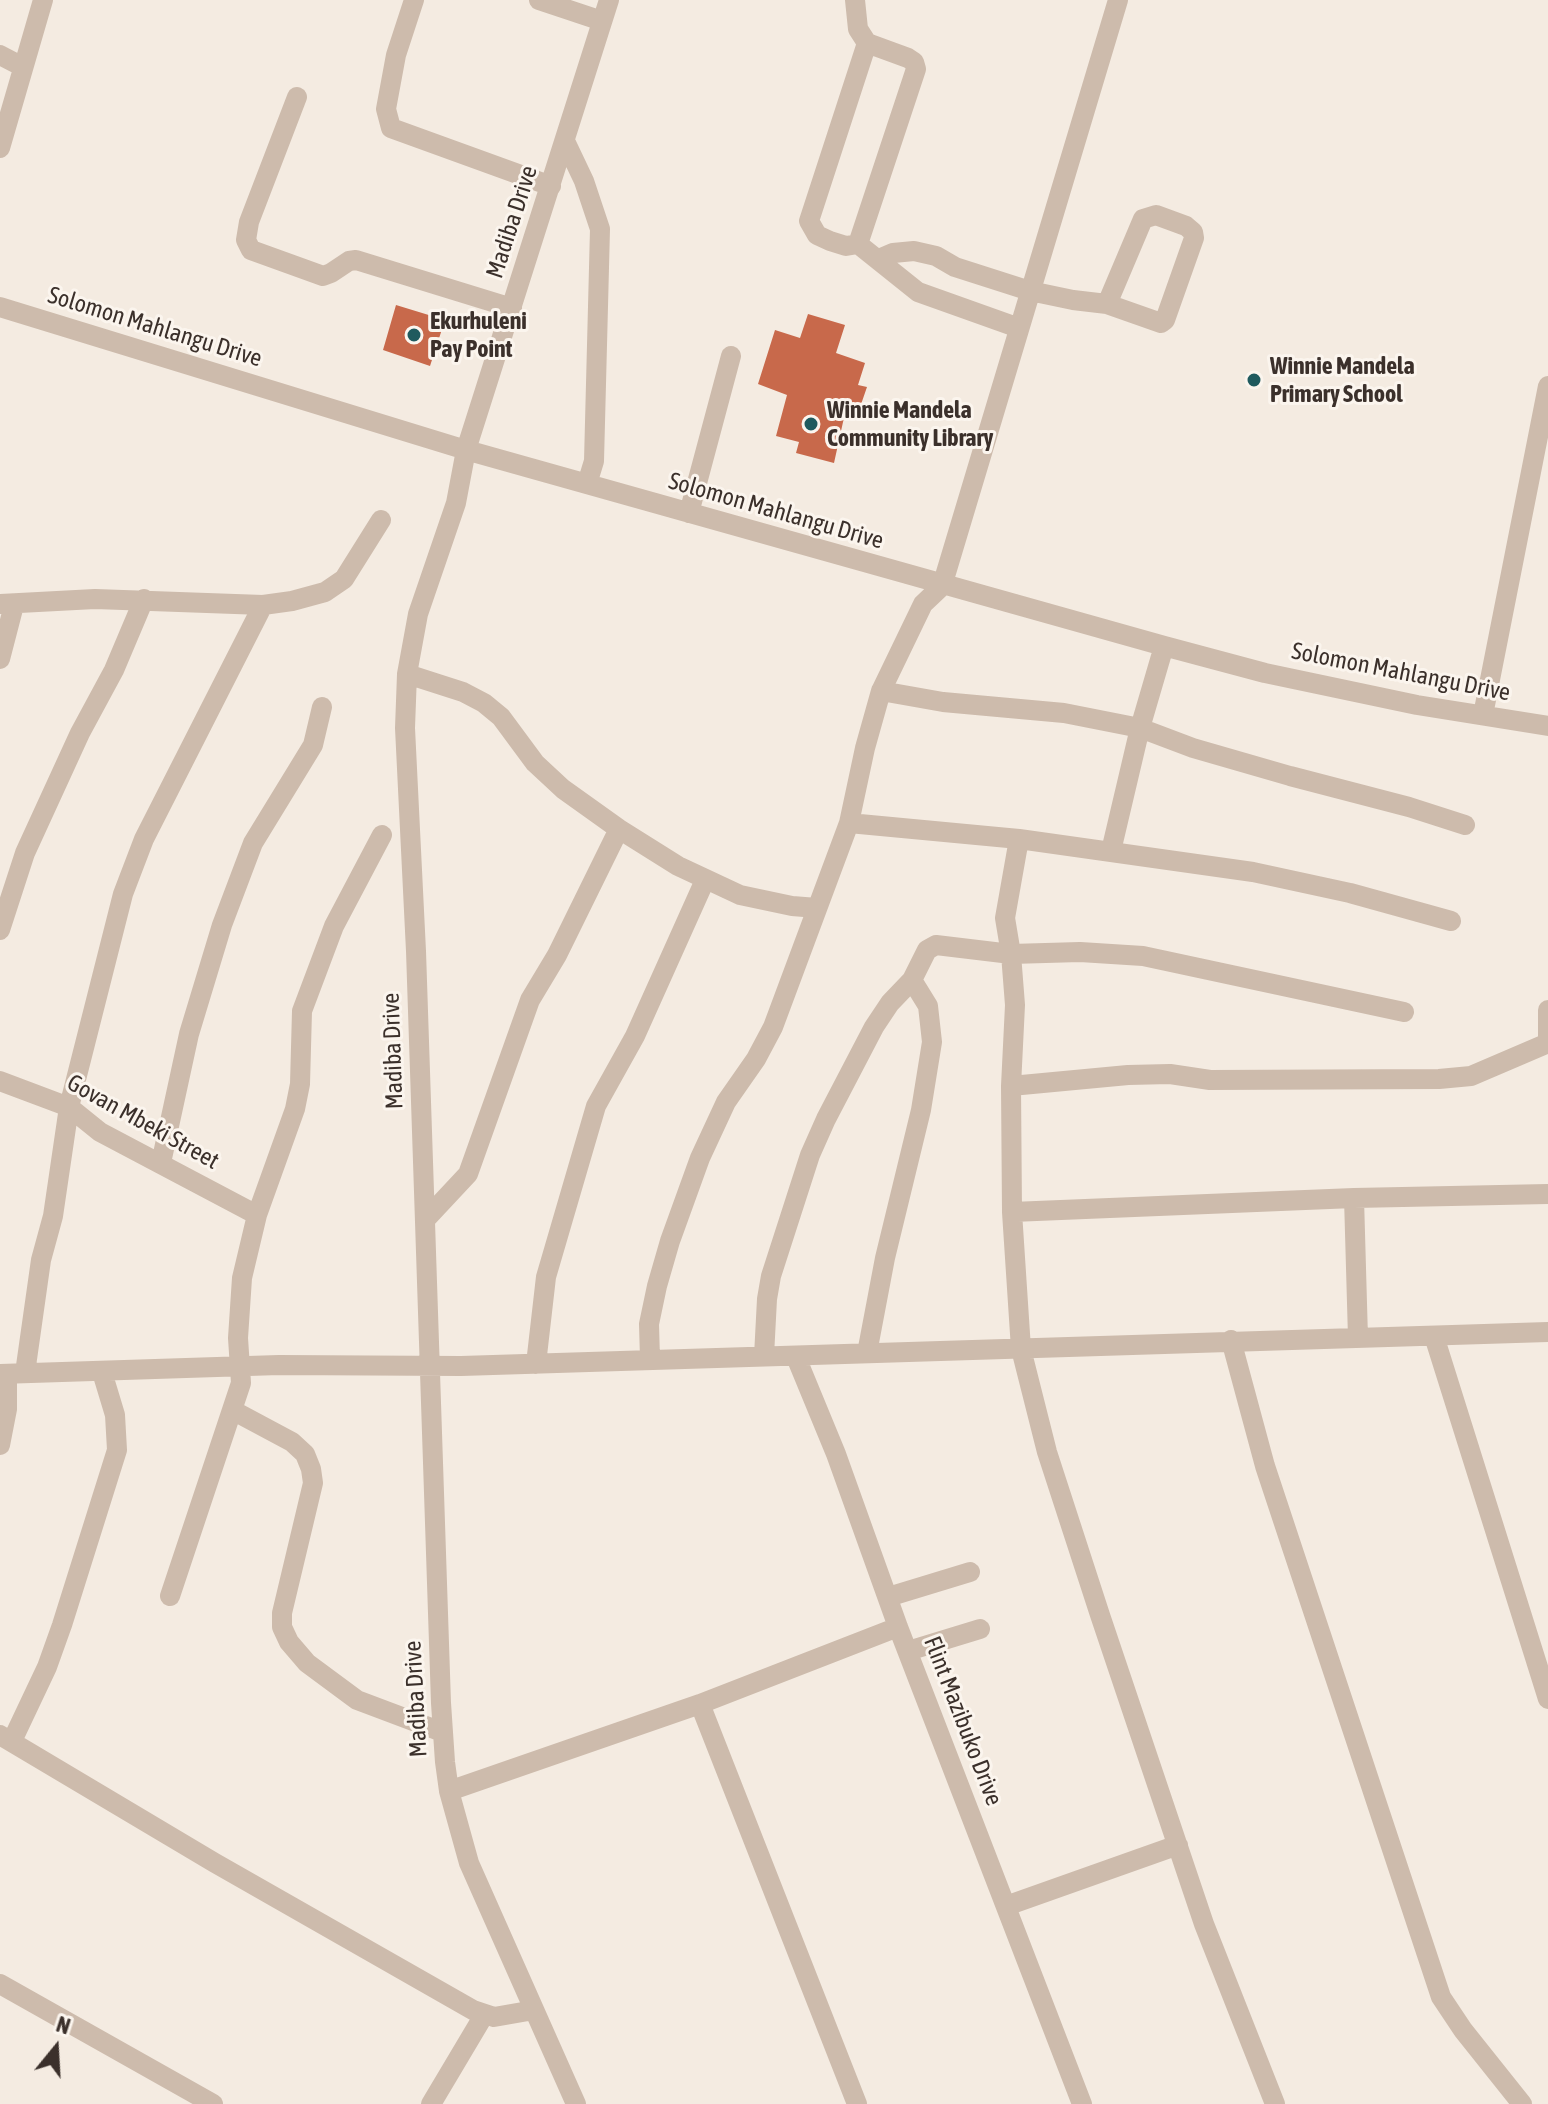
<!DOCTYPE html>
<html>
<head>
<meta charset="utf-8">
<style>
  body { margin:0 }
  #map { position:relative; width:1548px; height:2104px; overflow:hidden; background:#f4ebe1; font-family:"Asap Condensed",sans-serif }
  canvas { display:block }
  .north { position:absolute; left:16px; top:2008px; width:80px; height:80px; -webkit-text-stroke:6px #fbf5ee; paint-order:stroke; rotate:18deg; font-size:22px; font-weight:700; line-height:32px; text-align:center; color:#3b302b }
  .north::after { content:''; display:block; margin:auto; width:28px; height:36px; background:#3b302b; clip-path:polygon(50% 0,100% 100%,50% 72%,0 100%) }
</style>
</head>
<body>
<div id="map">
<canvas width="1548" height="2104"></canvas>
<div class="north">N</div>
</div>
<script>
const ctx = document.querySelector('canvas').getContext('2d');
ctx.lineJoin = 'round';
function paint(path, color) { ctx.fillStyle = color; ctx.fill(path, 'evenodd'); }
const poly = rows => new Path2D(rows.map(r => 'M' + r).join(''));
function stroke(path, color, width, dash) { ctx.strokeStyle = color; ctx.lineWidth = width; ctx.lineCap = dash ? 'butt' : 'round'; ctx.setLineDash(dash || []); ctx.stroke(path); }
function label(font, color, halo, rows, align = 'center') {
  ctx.font = font + ' "Asap Condensed",sans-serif'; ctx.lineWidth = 6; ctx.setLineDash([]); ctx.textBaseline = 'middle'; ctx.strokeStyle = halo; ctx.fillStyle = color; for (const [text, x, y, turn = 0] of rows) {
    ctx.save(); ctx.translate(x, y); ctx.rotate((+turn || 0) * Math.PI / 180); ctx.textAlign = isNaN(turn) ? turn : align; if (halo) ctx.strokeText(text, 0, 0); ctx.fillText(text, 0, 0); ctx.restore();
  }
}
paint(poly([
  [396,305,445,320,430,366,383,350],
  [808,314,845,325,836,353,865,363,858,385,867,387,857,416,845,413,834,463,796,453,799,442,776,436,787,395,758,384,775,330,800,338]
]), '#c8694b');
stroke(poly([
  [414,0,396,55,386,109,391,128,551,186],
  [539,0,602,21],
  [855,0,858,29,867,43,908,58,914,62,916,69,858,244],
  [867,43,809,221,817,235,830,241,846,246,858,244,918,292,1019,328],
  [0,55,23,67],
  [297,97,249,222,246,240,251,250,323,276,331,273,349,261,356,260,512,308],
  [565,141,584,181,600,229,594,461,587,484],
  [0,148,43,0],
  [879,259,893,253,914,251,936,256,955,267,1030,291,1073,300,1107,304,1161,323,1165,320,1194,238,1193,232,1186,226,1156,215,1143,219,1107,304],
  [0,307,466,450,1164,646,1265,673,1417,705,1548,726],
  [689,513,731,356],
  [0,604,95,599,263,605,292,601,325,592,344,579,381,520],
  [0,659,14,605],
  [407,674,463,692,484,703,501,717,535,763,563,789,619,829,678,866,740,895,792,906,817,908],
  [881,691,943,702,1064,713,1140,728,1193,748,1290,776,1409,807,1465,825],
  [1483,715,1548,386],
  [849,823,1019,839,1253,872,1350,893,1451,921],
  [1019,839,1005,918,1011,954,1015,1005,1011,1086,1012,1212,1021,1349,1047,1452,1100,1615,1204,1924,1275,2104],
  [1111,851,1140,728,1164,646],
  [0,930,25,853,80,733,114,670,144,599],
  [1548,1010,1548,1040],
  [0,1081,69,1107,100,1132,257,1215],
  [1011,1086,1128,1075,1170,1074,1210,1080,1439,1079,1471,1076,1548,1043],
  [161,1163,189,1034,222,925,253,843,313,745,322,707],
  [1354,1198,1358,1338],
  [1012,1212,1354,1198,1548,1194],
  [425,1220,468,1174,530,1000,557,955,619,829],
  [1434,1336,1548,1699],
  [1231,1340,1265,1466,1441,1997,1463,2030,1522,2104],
  [867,1353,885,1258,921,1110,932,1042,928,1006,912,980],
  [764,1356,767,1299,771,1276,810,1155,826,1119,874,1027,890,1003,912,980,927,950,936,945,1011,954,1080,952,1143,956,1404,1012],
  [796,1357,836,1454,898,1627,1082,2104],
  [650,1359,649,1324,657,1286,670,1241,700,1158,726,1102,756,1059,773,1027,849,823,865,748,881,691,923,604,942,586,1118,0],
  [536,1364,546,1277,596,1106,635,1036,705,880],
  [25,1373,41,1260,53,1216,69,1107,123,894,144,839,263,605],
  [0,1374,279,1365,461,1366,1548,1332],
  [234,1411,292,1442,305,1454,311,1469,313,1483,282,1613,282,1627,289,1642,307,1663,357,1700,442,1732],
  [0,1445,7,1409,7,1374],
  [170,1596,241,1383,238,1338,242,1278,257,1215,295,1109,300,1084,302,1011,334,926,382,835],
  [888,1597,970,1572],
  [908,1651,980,1629],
  [700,1704,857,2104],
  [0,1735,215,1863,473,2010,494,2017,534,2010],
  [12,1741,47,1667,62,1625,117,1450,115,1415,102,1372],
  [449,1791,700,1704,898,1627],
  [1006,1906,1178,1845],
  [0,1984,213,2104],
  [431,2104,484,2015],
  [576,2104,469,1863,449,1791,445,1762,441,1703,416,951,405,728,407,674,418,614,456,503,466,450,609,0]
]), '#cdbbac', 20);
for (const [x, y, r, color] of [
  [414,335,8,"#1f5a5e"],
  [1254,380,8,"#1f5a5e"],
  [811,424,8,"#1f5a5e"]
]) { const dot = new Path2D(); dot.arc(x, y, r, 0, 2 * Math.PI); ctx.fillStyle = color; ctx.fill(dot); stroke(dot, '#fbf5ee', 3); }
label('24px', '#3b302b', '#fbf5ee', [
  ["Madiba Drive",512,222,-72],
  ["Solomon Mahlangu Drive",155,327,17],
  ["Solomon Mahlangu Drive",776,511,16],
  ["Solomon Mahlangu Drive",1401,672,11],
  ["Madiba Drive",393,1051,-92],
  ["Govan Mbeki Street",143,1122,29],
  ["Madiba Drive",416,1699,-93],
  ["Flint Mazibuko Drive",963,1721,69]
]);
label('bold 24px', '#3b302b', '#fbf5ee', [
  ["Ekurhuleni",430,321],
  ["Pay Point",430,349],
  ["Winnie Mandela",1270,366],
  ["Primary School",1270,394],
  ["Winnie Mandela",827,410],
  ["Community Library",827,438]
], 'left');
</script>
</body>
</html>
